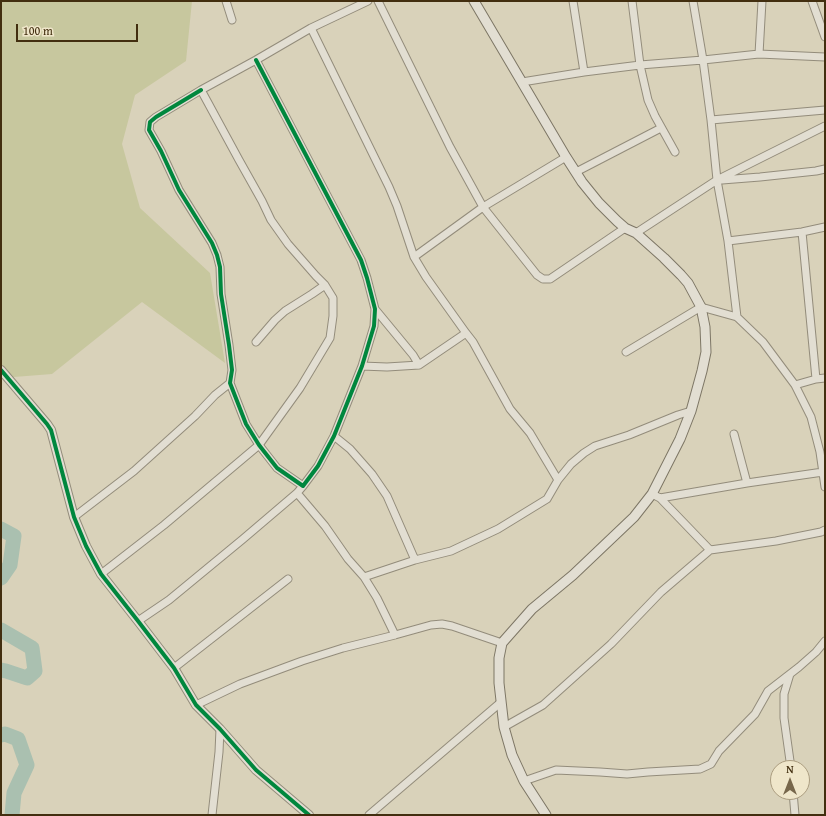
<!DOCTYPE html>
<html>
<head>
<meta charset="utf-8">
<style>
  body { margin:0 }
  #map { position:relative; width:826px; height:816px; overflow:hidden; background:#d9d2ba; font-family:"Gentium Book Plus",serif }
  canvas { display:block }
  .frame { position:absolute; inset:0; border:2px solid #422e0f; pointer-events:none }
  .north { position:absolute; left:770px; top:760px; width:40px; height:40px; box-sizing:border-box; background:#efe6ca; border:1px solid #aa9c7f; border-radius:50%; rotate:0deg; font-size:11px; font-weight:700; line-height:16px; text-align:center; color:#422e0f }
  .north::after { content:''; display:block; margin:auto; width:14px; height:18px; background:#77674b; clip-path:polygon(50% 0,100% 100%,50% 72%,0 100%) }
  .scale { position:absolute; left:16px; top:24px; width:122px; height:18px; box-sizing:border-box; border:2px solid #422e0f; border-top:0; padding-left:5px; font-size:12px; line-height:14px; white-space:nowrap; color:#422e0f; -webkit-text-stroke:3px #efe6ca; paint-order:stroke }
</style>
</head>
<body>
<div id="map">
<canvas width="826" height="816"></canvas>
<div class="frame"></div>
<div class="north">N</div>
<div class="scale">100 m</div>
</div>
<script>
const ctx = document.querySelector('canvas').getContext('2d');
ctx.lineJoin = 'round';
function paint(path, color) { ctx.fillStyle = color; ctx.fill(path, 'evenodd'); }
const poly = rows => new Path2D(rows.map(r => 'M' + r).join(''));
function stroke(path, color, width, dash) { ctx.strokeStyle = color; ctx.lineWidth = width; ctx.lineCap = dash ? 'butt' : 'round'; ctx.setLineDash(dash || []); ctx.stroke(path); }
paint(poly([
  [1,1,192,1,186,61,135,95,122,144,140,208,210,273,225,363,142,302,52,374,1,378]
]), '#c7c79e');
stroke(poly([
  [1,529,14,536,10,565,1,578],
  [1,630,32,648,35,671,27,678,6,671,1,670],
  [1,735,5,734,18,739,27,765,14,793,12,815]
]), '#aac0b0', 15);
const minor = poly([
  [226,1,232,20],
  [378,1,450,147,483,207,537,275,543,279,550,279,625,228],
  [573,1,584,72],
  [632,1,640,65,648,100,655,116,675,152],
  [693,1,703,60,711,120,717,180,728,241,737,317],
  [812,1,825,37],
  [311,28,389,187,397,206,414,257,426,277,466,333,473,342,510,409,530,433,558,480],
  [759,54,762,1],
  [522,82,584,72,640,65,703,60,759,54,825,57],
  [201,90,156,117,150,122,149,130,161,151,179,190,212,243,217,255,220,267,221,294,229,345,232,370,230,383,246,424,259,445,277,468,303,486,318,466,334,436,362,366,374,326,375,309,367,278,361,260,256,60],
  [711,120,825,110],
  [576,172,661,128],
  [722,180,760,177,816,171,825,169],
  [802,232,816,379],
  [636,233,717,180,825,126],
  [728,241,802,232,825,227],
  [414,257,483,207,566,157],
  [375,309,413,355,419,365],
  [256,342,275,320,285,311,312,294,325,285],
  [626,352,701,307,737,317,763,342,795,385,811,417,820,452,825,487],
  [362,366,387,367,419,365,466,333],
  [795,385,816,379,825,378],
  [734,434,747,483],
  [334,436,350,449,372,474,387,496,415,560],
  [297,493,325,526,348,559,364,577,377,598,395,635],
  [652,494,660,498,747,483,823,472],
  [660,498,710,550],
  [74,517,134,471,195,416,215,395,230,383],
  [101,574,164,525,259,445,300,388,330,338,333,316,333,298,325,285,316,276,288,244,271,220,262,201,239,160,201,90,256,60,311,28,368,1],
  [364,577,415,560,451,551,498,529,547,499,558,480,571,464,584,453,595,446,629,435,678,415,691,411],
  [138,621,169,600,243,539,297,493,303,486],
  [174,668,288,579],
  [790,674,784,694,784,718,791,768],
  [196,705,240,684,302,661,343,648,395,635,431,625,442,624,452,626,502,643],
  [504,727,543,705,611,644,661,592,710,550,776,541,821,532,825,530],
  [524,781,556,770,600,772,627,774,648,772,700,769,711,764,719,751,755,714,768,691,799,667,816,652,825,641],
  [793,792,795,815],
  [212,815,219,752,220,729],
  [369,815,500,703]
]);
const tertiary = poly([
  [1,370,47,424,51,430,74,517,86,546,101,574,138,621,174,668,196,705,220,729,256,770,309,815]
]);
const secondary = poly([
  [474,1,566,157,582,182,599,203,617,221,625,228,636,233,664,258,681,275,688,283,701,307,705,327,706,352,702,371,691,411,680,439,652,494,634,517,573,575,532,609,502,643,499,658,499,683,504,727,512,755,524,781,546,815]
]);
stroke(minor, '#938c7b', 9);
stroke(tertiary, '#938c7b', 10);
stroke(secondary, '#7d7665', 11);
stroke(minor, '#e2ded2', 7);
stroke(tertiary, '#e2ded2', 8);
stroke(secondary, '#e2ded2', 9);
stroke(poly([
  [201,90,156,117,150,122,149,130,161,151,179,190,212,243,217,255,220,267,221,294,229,345,232,370,230,383,246,424,259,445,277,468,303,486,318,466,334,436,362,366,374,326,375,309,367,278,361,260,256,60],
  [1,370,47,424,51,430,74,517,86,546,101,574,138,621,174,668,196,705,220,729,256,770,309,815]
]), '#00873e', 4);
</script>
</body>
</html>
